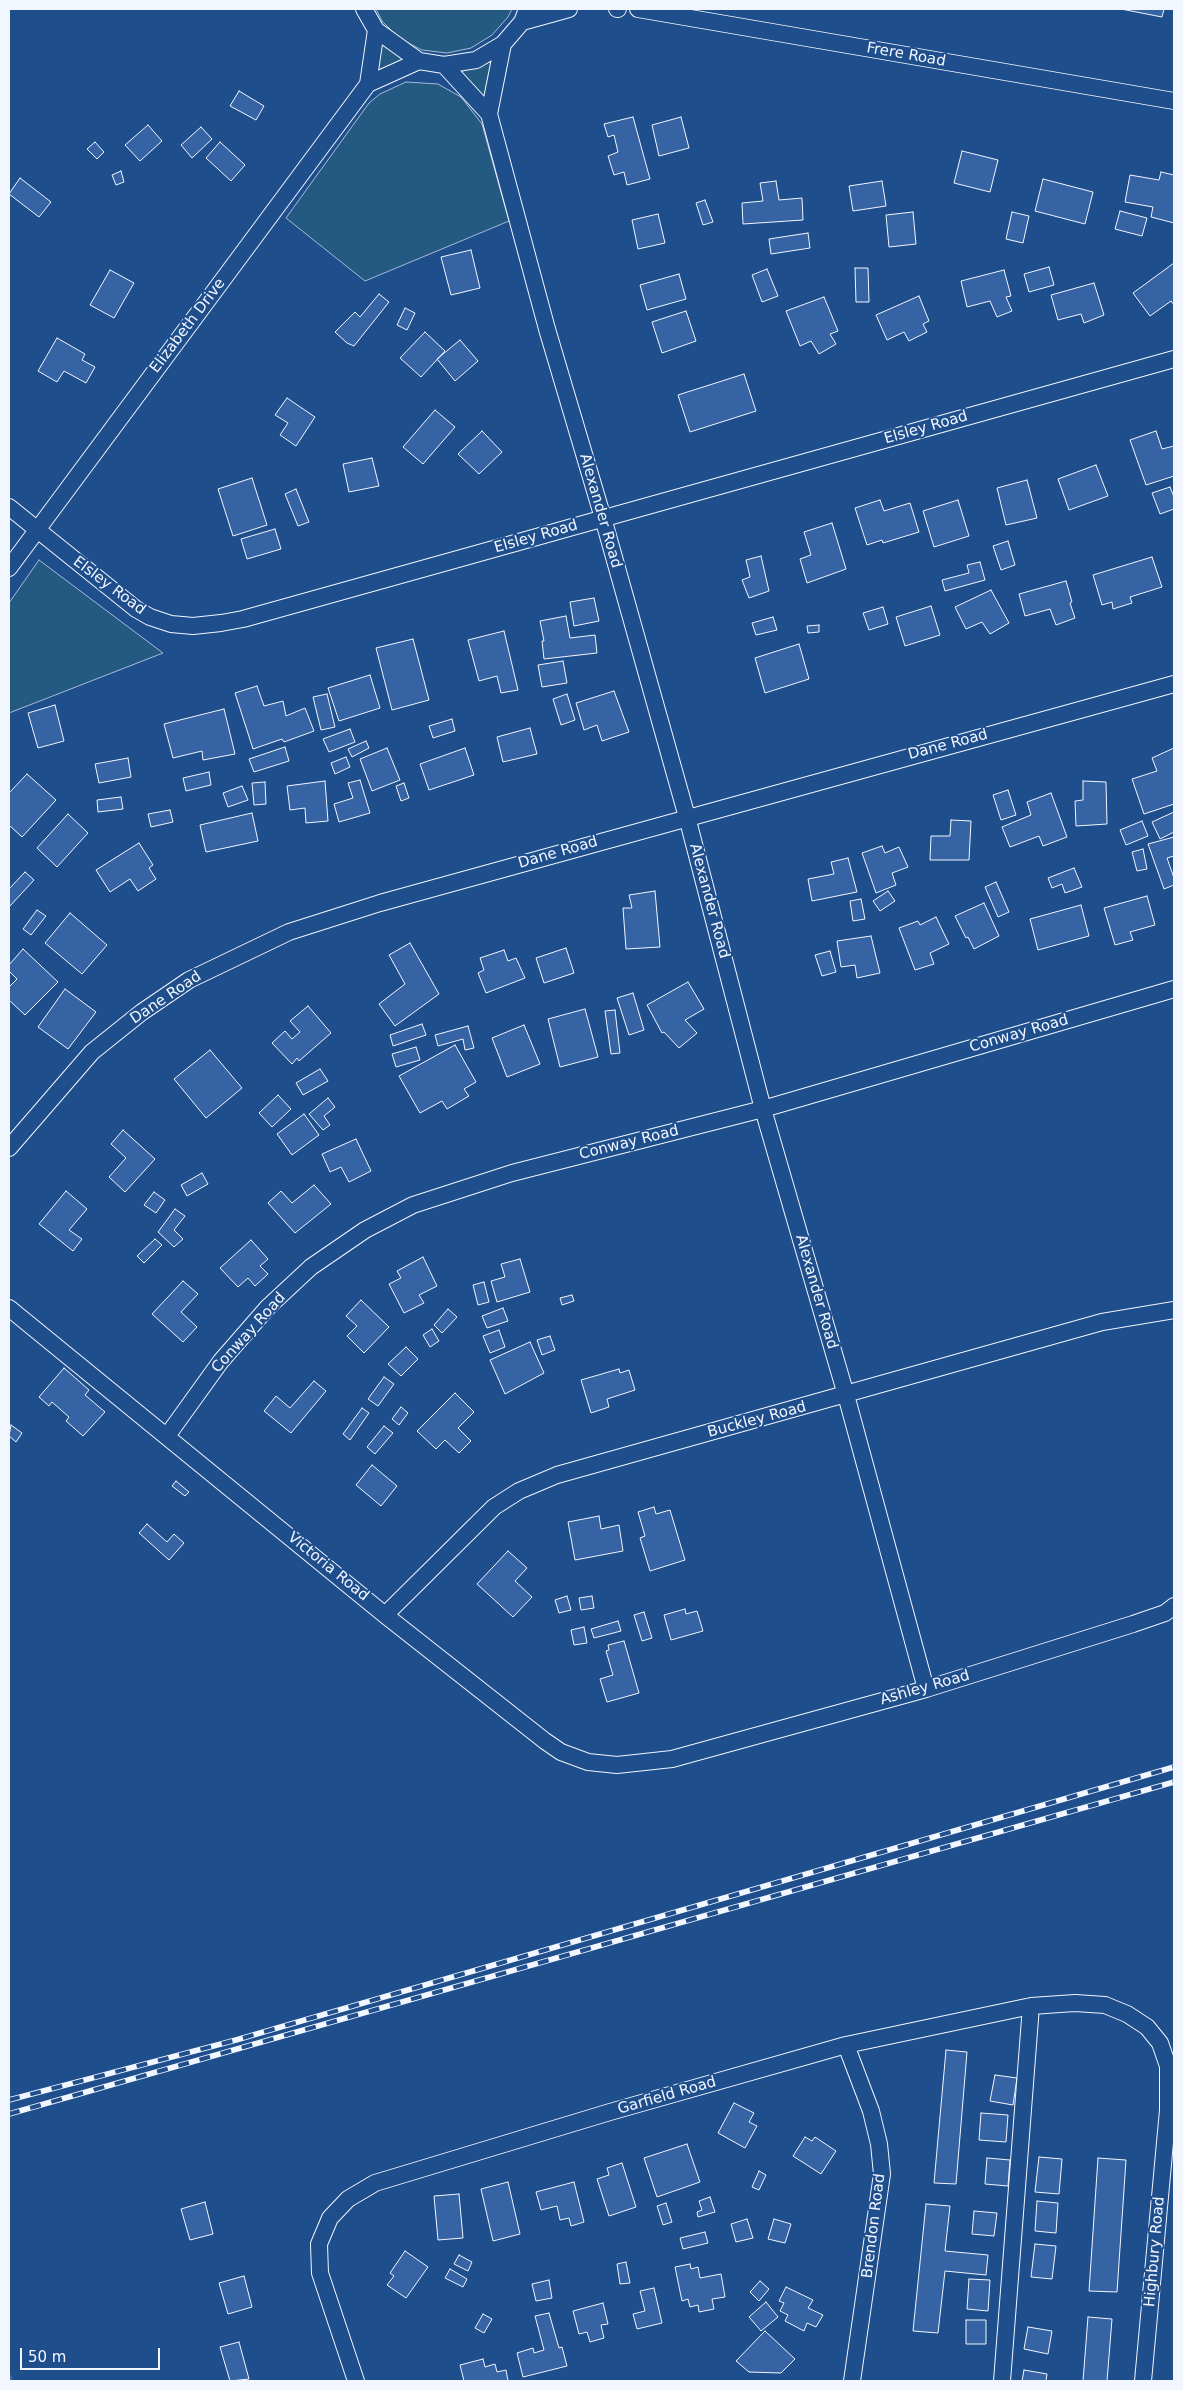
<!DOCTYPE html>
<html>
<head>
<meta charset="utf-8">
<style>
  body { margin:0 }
  #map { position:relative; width:1183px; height:2390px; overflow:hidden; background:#1f4e8c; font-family:"DejaVu Sans",sans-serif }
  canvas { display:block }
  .frame { position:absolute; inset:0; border:10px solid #f2f6ff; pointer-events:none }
  .scale { position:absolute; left:20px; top:2348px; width:140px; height:22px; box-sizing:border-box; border:2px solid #f2f6ff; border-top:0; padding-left:6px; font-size:15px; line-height:18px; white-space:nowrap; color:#f2f6ff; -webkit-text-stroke:4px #1f4e8c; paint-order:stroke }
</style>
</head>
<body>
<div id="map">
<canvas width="1183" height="2390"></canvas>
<div class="frame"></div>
<div class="scale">50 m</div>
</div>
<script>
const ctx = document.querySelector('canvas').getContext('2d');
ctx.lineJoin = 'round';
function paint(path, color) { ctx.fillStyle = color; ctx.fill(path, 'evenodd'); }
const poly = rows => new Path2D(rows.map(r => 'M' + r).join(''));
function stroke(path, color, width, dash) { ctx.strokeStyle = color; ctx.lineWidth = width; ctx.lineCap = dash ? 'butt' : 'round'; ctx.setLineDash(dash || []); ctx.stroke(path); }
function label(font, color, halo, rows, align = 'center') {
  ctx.font = font + ' "DejaVu Sans",sans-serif'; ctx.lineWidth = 4; ctx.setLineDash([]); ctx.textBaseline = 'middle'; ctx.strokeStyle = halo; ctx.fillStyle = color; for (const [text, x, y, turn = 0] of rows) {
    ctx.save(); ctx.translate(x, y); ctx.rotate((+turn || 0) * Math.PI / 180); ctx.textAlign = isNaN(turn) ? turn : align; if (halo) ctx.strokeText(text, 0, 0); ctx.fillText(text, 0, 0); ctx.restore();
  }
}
const green = poly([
  [376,9,512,9,508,17,492,35,471,48,447,53,422,50,400,39,382,21,376,9],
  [380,40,409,59,374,77,380,40],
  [493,61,486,99,460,72,493,61],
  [406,82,438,84,461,97,482,124,509,221,365,281,286,218,369,103,380,94,406,82],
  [39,560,163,653,9,713,9,603,39,560]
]);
paint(green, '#245a82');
stroke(green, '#a8bbd7', 1);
stroke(poly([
  [9,2377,10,2381]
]), '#3b69a3', 5.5);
const building = poly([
  [1121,9,1164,9,1162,17,1121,9],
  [239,91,264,106,256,120,230,106,239,91],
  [633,117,650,179,627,185,624,172,614,175,608,156,618,152,614,135,608,137,604,124,633,117],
  [681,117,689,148,659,156,652,125,681,117],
  [148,125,162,141,140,161,125,145,148,125],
  [201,127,212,139,192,158,181,145,201,127],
  [95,142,104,152,97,159,87,149,95,142],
  [220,142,245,165,231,181,206,158,220,142],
  [962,151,998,160,990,192,954,183,962,151],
  [121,171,124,182,116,185,112,175,121,171],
  [1161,172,1174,175,1174,223,1151,217,1153,207,1125,202,1130,175,1159,180,1161,172],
  [20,178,51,202,39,217,9,194,20,178],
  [1043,179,1093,192,1085,224,1035,211,1043,179],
  [776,181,779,200,802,198,803,220,743,224,742,203,763,201,760,183,776,181],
  [882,181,886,206,853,211,849,186,882,181],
  [705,200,713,222,703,225,696,203,705,200],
  [1120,211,1147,218,1142,236,1115,229,1120,211],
  [913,212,916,244,889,247,886,215,913,212],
  [1012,212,1029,216,1023,243,1006,239,1012,212],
  [658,214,665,243,638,249,632,220,658,214],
  [808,233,810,248,771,254,769,239,808,233],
  [471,250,480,288,451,295,441,257,471,250],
  [1174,263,1174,305,1171,301,1150,316,1133,293,1174,263],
  [1049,267,1054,285,1029,292,1024,274,1049,267],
  [855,268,868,268,869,302,856,302,855,268],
  [767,269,778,296,762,302,752,275,767,269],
  [110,270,134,283,114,318,90,305,110,270],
  [1004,270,1011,296,1006,297,1012,311,997,317,990,301,967,307,961,281,1004,270],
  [679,274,686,299,647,310,640,285,679,274],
  [1094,283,1104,315,1084,323,1081,314,1058,320,1051,295,1094,283],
  [379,294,389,302,354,346,347,343,335,332,355,312,360,317,379,294],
  [919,296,929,321,923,324,927,332,909,341,904,332,887,340,876,315,919,296],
  [824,297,838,331,830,334,836,344,819,354,811,341,800,346,786,311,824,297],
  [405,308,415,313,407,330,397,325,405,308],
  [686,311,696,341,662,353,652,322,686,311],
  [425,332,445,351,421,377,400,358,425,332],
  [57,338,85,354,82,360,95,367,86,383,64,371,57,382,38,371,57,338],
  [460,340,478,361,455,381,437,359,460,340],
  [744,374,756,411,690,432,678,395,744,374],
  [287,398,315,417,296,446,280,435,288,423,275,415,287,398],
  [435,410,455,427,423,464,403,447,435,410],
  [482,431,502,452,479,474,458,454,482,431],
  [1156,431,1162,449,1174,446,1174,476,1146,485,1130,440,1156,431],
  [372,458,379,486,349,492,343,464,372,458],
  [1096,465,1108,496,1069,510,1058,479,1096,465],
  [252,478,267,525,233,536,218,489,252,478],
  [1027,480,1037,518,1006,525,997,488,1027,480],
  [1170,487,1174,497,1174,509,1160,514,1152,493,1170,487],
  [296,489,309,522,298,526,285,494,296,489],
  [880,500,884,511,910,503,919,532,883,543,882,540,867,545,855,508,880,500],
  [958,500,969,536,934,547,923,511,958,500],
  [832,523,846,569,807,583,800,559,811,555,804,532,832,523],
  [275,529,281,549,247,559,241,539,275,529],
  [1008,541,1015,565,1001,570,993,546,1008,541],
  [761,556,769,591,749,598,742,580,750,577,746,560,761,556],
  [1152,557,1162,587,1130,597,1132,603,1113,609,1112,602,1102,605,1093,575,1152,557],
  [980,562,985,580,945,591,942,580,969,573,967,565,980,562],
  [1066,581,1072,602,1070,603,1075,618,1056,625,1050,609,1025,616,1019,594,1066,581],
  [991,590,1009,623,990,634,982,622,966,629,955,607,991,590],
  [594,598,599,621,574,626,570,602,594,598],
  [931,606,940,635,905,646,896,617,931,606],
  [883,607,888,624,869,630,863,613,883,607],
  [566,616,570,638,595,635,597,653,544,659,542,641,544,641,540,621,566,616],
  [773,617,777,630,756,635,752,623,773,617],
  [819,625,819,632,808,633,807,626,819,625],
  [504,631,518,690,501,693,497,676,479,681,468,640,504,631],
  [413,639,429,700,392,710,376,648,413,639],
  [799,644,809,679,765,693,755,658,799,644],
  [563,661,567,683,542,687,538,665,563,661],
  [370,675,380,708,339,721,328,688,370,675],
  [257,686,264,706,283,701,286,716,305,708,314,731,284,742,282,739,253,749,235,693,257,686],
  [614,691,629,732,602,741,597,725,584,730,576,703,614,691],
  [327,694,335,727,321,730,313,697,327,694],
  [567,694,575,720,561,725,553,699,567,694],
  [55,705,64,741,38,748,28,713,55,705],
  [224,709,235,754,203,760,202,751,173,758,164,724,224,709],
  [452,719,455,731,433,738,429,726,452,719],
  [530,728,537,754,503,762,497,737,530,728],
  [350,729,355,742,329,752,323,739,350,729],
  [366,741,369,748,352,757,348,749,366,741],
  [285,747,289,761,254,772,249,759,285,747],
  [387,748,400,780,372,791,360,759,387,748],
  [465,748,474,775,429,790,420,764,465,748],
  [1174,748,1174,804,1144,814,1132,779,1157,771,1152,758,1174,748],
  [346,757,350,767,335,774,331,763,346,757],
  [128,758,131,777,99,783,95,764,128,758],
  [209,772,211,785,186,791,183,778,209,772],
  [27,774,56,800,22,837,9,825,9,793,27,774],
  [360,780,370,813,339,822,334,804,353,798,348,783,360,780],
  [325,781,328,821,306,823,305,808,290,810,287,786,325,781],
  [1083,781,1106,782,1107,824,1076,826,1075,801,1083,800,1083,781],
  [265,782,266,804,254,805,252,783,265,782],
  [404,783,409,798,401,801,396,786,404,783],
  [242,786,248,800,228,807,223,793,242,786],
  [1008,790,1016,815,1001,820,993,795,1008,790],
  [1051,793,1067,837,1043,846,1039,836,1010,847,1002,827,1031,815,1027,802,1051,793],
  [121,797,123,809,98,812,97,800,121,797],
  [170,810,173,822,151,827,148,814,170,810],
  [1174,812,1174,832,1160,839,1152,822,1174,812],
  [252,813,258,841,206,852,200,825,252,813],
  [68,814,88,833,57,867,37,848,68,814],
  [951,820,971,821,969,860,930,860,931,836,950,836,951,820],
  [1142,821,1148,836,1126,845,1120,830,1142,821],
  [1174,837,1174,856,1167,858,1174,878,1174,885,1164,889,1148,844,1174,837],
  [139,843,153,865,149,868,156,879,138,891,130,879,110,892,96,870,139,843],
  [882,846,885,853,899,847,908,867,892,873,896,885,876,893,862,853,882,846],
  [1143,849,1147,869,1137,871,1132,852,1143,849],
  [848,858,857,892,812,901,808,879,834,874,831,862,848,858],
  [1074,868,1082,887,1065,893,1062,884,1052,888,1048,878,1074,868],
  [25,872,34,880,9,907,9,889,25,872],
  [996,882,1009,912,998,917,985,887,996,882],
  [655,891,660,947,626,949,623,908,632,908,629,895,655,891],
  [888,891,895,901,880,911,873,901,888,891],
  [1147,896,1155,925,1130,932,1133,940,1115,945,1104,908,1147,896],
  [861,899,865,919,853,921,850,901,861,899],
  [984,903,999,936,974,949,968,937,966,938,955,916,984,903],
  [1081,905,1089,936,1038,950,1030,919,1081,905],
  [37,910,46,916,31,935,23,929,37,910],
  [70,913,107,945,82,974,45,943,70,913],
  [936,917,949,944,930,953,934,964,915,970,899,928,918,921,920,925,936,917],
  [871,936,880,973,857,978,855,965,841,967,837,941,871,936],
  [410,943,439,994,395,1026,379,1004,405,984,389,955,410,943],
  [566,948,574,973,544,983,536,958,566,948],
  [23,949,58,982,25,1015,9,1000,9,987,17,979,9,971,9,965,23,949],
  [504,950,508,961,516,958,525,978,486,993,478,973,484,970,480,958,504,950],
  [830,951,836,972,822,976,815,955,830,951],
  [688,982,704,1009,685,1020,697,1033,679,1048,664,1032,662,1033,647,1005,688,982],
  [65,989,96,1012,68,1049,38,1027,65,989],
  [633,993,644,1030,629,1035,617,998,633,993],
  [308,1006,331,1033,299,1061,297,1058,292,1064,272,1043,285,1031,292,1039,300,1032,290,1021,308,1006],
  [585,1009,598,1057,560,1067,548,1019,585,1009],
  [615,1010,620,1053,611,1054,605,1011,615,1010],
  [422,1024,426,1035,393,1046,390,1035,422,1024],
  [524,1025,540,1064,507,1077,492,1038,524,1025],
  [468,1026,474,1048,465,1050,463,1039,438,1046,435,1035,468,1026],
  [455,1045,476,1082,464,1089,469,1096,447,1109,442,1101,420,1113,399,1076,455,1045],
  [416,1047,420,1060,396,1067,392,1054,416,1047],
  [210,1050,242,1088,206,1118,174,1079,210,1050],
  [320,1069,328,1081,303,1095,296,1083,320,1069],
  [278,1095,291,1109,272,1127,259,1113,278,1095],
  [328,1098,335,1107,324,1116,330,1125,323,1130,309,1114,328,1098],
  [304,1114,319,1135,292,1155,277,1134,304,1114],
  [123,1130,155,1159,125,1192,109,1177,126,1158,111,1144,123,1130],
  [356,1139,371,1171,349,1182,341,1167,330,1172,322,1154,356,1139],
  [202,1173,208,1184,187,1196,181,1185,202,1173],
  [314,1185,331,1204,295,1233,268,1203,281,1191,292,1203,314,1185],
  [66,1191,87,1209,69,1230,82,1239,73,1251,39,1224,66,1191],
  [154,1192,165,1200,156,1213,144,1205,154,1192],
  [175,1209,185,1216,174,1230,183,1239,174,1247,158,1232,175,1209],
  [155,1239,162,1245,144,1263,137,1256,155,1239],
  [251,1240,268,1259,260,1266,268,1274,255,1286,248,1278,238,1287,220,1268,251,1240],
  [423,1257,437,1286,419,1295,424,1303,404,1313,389,1284,401,1278,397,1271,423,1257],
  [520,1259,530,1292,497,1302,491,1281,505,1277,501,1264,520,1259],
  [183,1281,198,1294,181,1312,197,1327,183,1342,152,1314,183,1281],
  [484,1282,489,1302,478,1305,473,1285,484,1282],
  [572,1295,574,1301,562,1305,560,1298,572,1295],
  [361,1300,389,1327,364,1353,347,1336,357,1326,346,1316,361,1300],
  [503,1308,508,1321,487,1328,482,1316,503,1308],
  [448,1309,457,1317,442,1333,434,1325,448,1309],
  [432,1329,439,1341,430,1347,423,1335,432,1329],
  [499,1330,505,1347,490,1353,483,1336,499,1330],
  [550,1336,555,1350,542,1355,537,1340,550,1336],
  [530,1342,544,1373,505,1394,490,1360,530,1342],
  [406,1347,418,1359,401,1376,388,1364,406,1347],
  [64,1368,89,1390,85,1395,105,1412,83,1436,66,1421,69,1417,52,1402,49,1406,39,1397,64,1368],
  [619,1369,620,1373,629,1370,635,1390,607,1399,609,1407,591,1413,581,1380,619,1369],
  [384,1377,394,1384,378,1406,368,1399,384,1377],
  [314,1381,326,1391,291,1433,264,1411,276,1396,290,1408,314,1381],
  [455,1393,474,1412,458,1428,471,1441,459,1453,445,1440,436,1449,417,1431,455,1393],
  [401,1407,408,1413,399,1425,392,1419,401,1407],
  [362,1408,369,1413,350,1440,343,1434,362,1408],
  [11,1425,22,1433,16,1442,9,1436,11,1425],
  [384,1426,393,1433,375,1454,367,1447,384,1426],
  [372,1465,397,1486,381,1506,356,1485,372,1465],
  [176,1481,189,1492,185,1496,172,1486,176,1481],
  [654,1507,656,1514,670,1510,685,1560,650,1571,640,1538,645,1536,638,1512,654,1507],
  [599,1516,601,1529,619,1525,623,1551,575,1560,568,1522,599,1516],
  [147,1524,167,1542,174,1534,184,1543,169,1560,139,1533,147,1524],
  [508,1551,527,1568,515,1581,532,1597,513,1617,477,1584,508,1551],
  [567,1596,571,1610,559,1613,555,1600,567,1596],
  [592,1596,594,1608,581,1610,579,1598,592,1596],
  [685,1609,686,1614,697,1611,703,1631,671,1640,664,1615,685,1609],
  [644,1612,652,1638,642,1641,634,1615,644,1612],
  [618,1621,621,1631,594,1638,591,1629,618,1621],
  [584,1627,587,1643,574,1645,571,1630,584,1627],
  [624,1641,639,1693,607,1702,600,1679,613,1675,606,1651,609,1650,608,1645,624,1641],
  [946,2050,967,2052,956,2184,934,2183,946,2050],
  [995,2075,1017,2078,1013,2105,990,2101,995,2075],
  [734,2103,754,2113,749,2122,757,2126,745,2148,718,2133,734,2103],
  [981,2113,1008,2115,1006,2142,979,2140,981,2113],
  [805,2137,812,2141,815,2137,836,2151,821,2174,793,2156,805,2137],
  [687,2144,700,2182,657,2197,644,2158,687,2144],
  [1039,2157,1062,2159,1059,2194,1035,2192,1039,2157],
  [987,2158,1010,2160,1008,2186,985,2184,987,2158],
  [1098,2158,1126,2160,1117,2292,1089,2291,1098,2158],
  [622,2163,636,2207,609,2216,597,2179,609,2175,607,2168,622,2163],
  [759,2171,766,2175,759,2190,752,2187,759,2171],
  [508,2182,520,2234,493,2241,481,2189,508,2182],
  [574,2182,584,2222,571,2226,569,2218,560,2220,557,2206,541,2210,536,2192,574,2182],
  [459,2194,463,2238,438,2240,434,2196,459,2194],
  [710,2197,715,2212,698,2217,697,2212,702,2210,699,2201,710,2197],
  [1037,2201,1058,2203,1056,2233,1035,2231,1037,2201],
  [205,2202,213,2234,190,2240,181,2209,205,2202],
  [666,2203,672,2222,663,2225,657,2206,666,2203],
  [926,2204,950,2206,945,2251,988,2255,986,2275,945,2271,938,2333,913,2331,926,2204],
  [974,2211,997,2213,994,2236,972,2234,974,2211],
  [747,2219,753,2238,736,2242,731,2224,747,2219],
  [774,2219,791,2224,785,2243,768,2239,774,2219],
  [705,2232,708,2243,683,2249,680,2238,705,2232],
  [1035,2244,1056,2246,1052,2279,1031,2277,1035,2244],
  [405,2251,428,2267,406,2298,387,2285,394,2276,390,2273,405,2251],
  [459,2255,472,2262,468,2271,454,2264,459,2255],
  [626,2262,630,2283,620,2284,617,2264,626,2262],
  [690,2264,691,2269,698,2267,700,2278,721,2274,725,2297,712,2299,714,2309,699,2312,698,2305,690,2307,688,2299,682,2301,675,2267,690,2264],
  [450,2269,467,2279,463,2287,445,2278,450,2269],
  [244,2276,252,2307,228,2314,219,2283,244,2276],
  [969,2279,990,2280,988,2311,967,2309,969,2279],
  [549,2280,552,2298,536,2301,532,2284,549,2280],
  [760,2281,769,2289,759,2301,750,2292,760,2281],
  [786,2287,813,2300,808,2308,823,2315,816,2327,807,2323,804,2331,785,2321,788,2315,780,2311,784,2303,779,2301,786,2287],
  [654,2288,662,2323,637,2329,633,2314,645,2311,640,2291,654,2288],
  [766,2302,778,2317,761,2331,749,2317,766,2302],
  [603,2303,608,2324,601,2325,604,2338,590,2342,587,2332,579,2334,573,2311,603,2303],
  [549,2313,559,2348,562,2347,567,2366,523,2377,517,2353,533,2348,534,2353,544,2350,535,2316,549,2313],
  [483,2314,492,2319,484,2333,475,2328,483,2314],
  [1088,2317,1112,2319,1107,2381,1083,2381,1088,2317],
  [966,2320,986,2320,986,2344,966,2344,966,2320],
  [1028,2327,1052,2331,1048,2354,1024,2349,1028,2327],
  [765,2331,795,2359,781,2373,749,2372,736,2361,765,2331],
  [239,2342,249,2379,230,2381,220,2347,239,2342],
  [483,2359,485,2367,495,2364,497,2372,506,2370,508,2381,464,2381,460,2365,483,2359],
  [1024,2370,1047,2374,1046,2381,1022,2381,1024,2370]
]);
paint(building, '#3563a3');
stroke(building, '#f2f6ff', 1);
const minor = poly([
  [364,9,376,30,419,61,444,65,476,60,503,44,522,22,527,9],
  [617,9,618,9],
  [638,9,1174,101],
  [522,22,569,9],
  [503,44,489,114,547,329,603,518,687,817,763,1109,846,1395,926,1689],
  [444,65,489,114],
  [368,84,419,61],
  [9,507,136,609,150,617,171,624,193,626,221,623,243,619,1174,359],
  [9,568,368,84,376,30],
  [9,1148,92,1052,142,1012,189,980,289,932,380,903,1174,684],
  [9,1308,385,1615,545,1741,561,1752,588,1762,617,1765,672,1759,926,1689,1133,1624,1165,1613,1174,1606],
  [167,1436,221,1361,268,1307,311,1267,365,1230,413,1205,512,1173,763,1109,1174,989],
  [385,1615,494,1507,519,1491,557,1475,1102,1322,1174,1310],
  [846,2045,871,2111,879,2144,882,2174,852,2381],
  [356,2381,320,2273,319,2244,330,2218,348,2199,375,2183,610,2112,846,2045,1031,2006,1075,2003,1105,2005,1127,2014,1147,2027,1160,2043,1168,2066,1168,2110,1143,2381],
  [1002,2381,1031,2006]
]);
stroke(minor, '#f2f6ff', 18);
stroke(minor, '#1f4e8c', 16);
const rail = poly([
  [9,2100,236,2040,1174,1767],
  [9,2114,1174,1782]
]);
stroke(rail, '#f2f6ff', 5.5);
stroke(rail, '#1f4e8c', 4, [11]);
label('15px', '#f2f6ff', '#1f4e8c', [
  ["Frere Road",906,55,10],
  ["Elizabeth Drive",188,326,-53],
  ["Elsley Road",926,428,-16],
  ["Alexander Road",600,511,74],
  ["Elsley Road",536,537,-16],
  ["Elsley Road",109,586,37],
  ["Dane Road",948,745,-15],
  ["Dane Road",558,853,-16],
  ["Alexander Road",709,901,75],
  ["Dane Road",166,998,-34],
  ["Conway Road",1019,1034,-16],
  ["Conway Road",629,1143,-14],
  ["Alexander Road",816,1292,74],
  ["Conway Road",249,1333,-48],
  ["Buckley Road",757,1420,-15],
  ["Victoria Road",328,1567,39],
  ["Ashley Road",925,1688,-16],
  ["Garfield Road",667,2096,-16],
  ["Brendon Road",874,2226,-83],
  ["Highbury Road",1155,2252,-85]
]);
</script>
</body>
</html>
